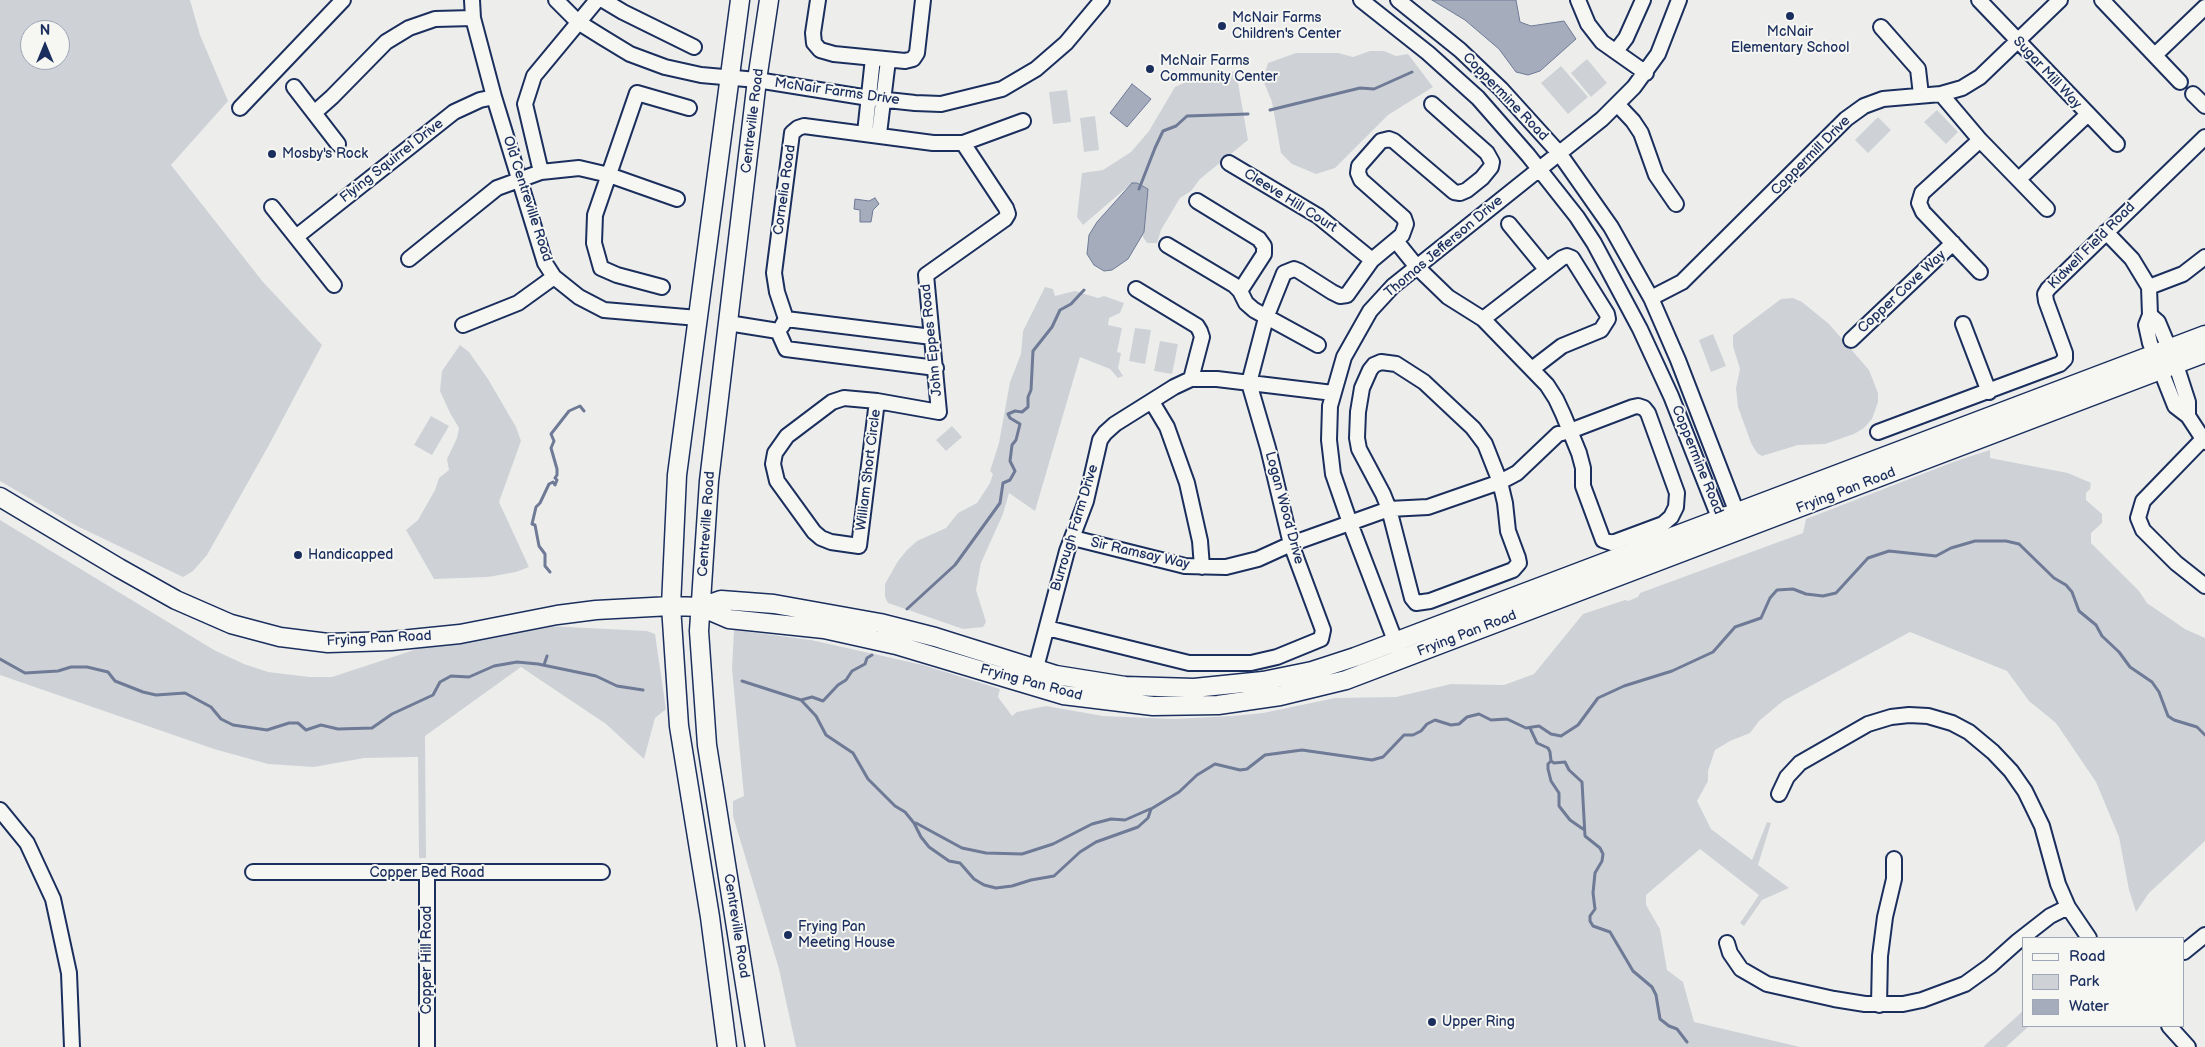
<!DOCTYPE html>
<html>
<head>
<meta charset="utf-8">
<style>
  body { margin:0 }
  #map { position:relative; width:2205px; height:1047px; overflow:hidden; background:#edeeec; font-family:"Balsamiq Sans",sans-serif }
  canvas { display:block }
  .legend { position:absolute; left:2022px; top:937px; width:162px; height:90px; box-sizing:border-box; background:#f6f6f2; border:1px solid #9ea6b7; margin:0; padding:6px 9px; list-style:none; font-size:15px; color:#1b2f5e }
  .legend li { display:flex; align-items:center; gap:10px; height:25px }
  .legend b { width:25px; border:1px solid #9ea6b7 }
  .north { position:absolute; left:20px; top:20px; width:50px; height:50px; box-sizing:border-box; background:#f6f6f2; border:1px solid #9ea6b7; border-radius:50%; rotate:0deg; font-size:14px; font-weight:700; line-height:20px; text-align:center; color:#1b2f5e }
  .north::after { content:''; display:block; margin:auto; width:18px; height:22px; background:#1b2f5e; clip-path:polygon(50% 0,100% 100%,50% 72%,0 100%) }
</style>
</head>
<body>
<div id="map">
<canvas width="2205" height="1047"></canvas>
<ul class="legend">
<li><b style="height:6px;background:#f6f6f2"></b>Road</li>
<li><b style="height:14px;background:#ced2d7"></b>Park</li>
<li><b style="height:14px;background:#a5acbc"></b>Water</li>
</ul>
<div class="north">N</div>
</div>
<script>
const ctx = document.querySelector('canvas').getContext('2d');
ctx.lineJoin = 'round';
function paint(path, color) { ctx.fillStyle = color; ctx.fill(path, 'evenodd'); }
const poly = rows => new Path2D(rows.map(r => 'M' + r).join(''));
function stroke(path, color, width, dash) { ctx.strokeStyle = color; ctx.lineWidth = width; ctx.lineCap = dash ? 'butt' : 'round'; ctx.setLineDash(dash || []); ctx.stroke(path); }
function label(font, color, halo, rows, align = 'center') {
  ctx.font = font + ' "Balsamiq Sans",sans-serif'; ctx.lineWidth = 4; ctx.setLineDash([]); ctx.textBaseline = 'middle'; ctx.strokeStyle = halo; ctx.fillStyle = color; for (const [text, x, y, turn = 0] of rows) {
    ctx.save(); ctx.translate(x, y); ctx.rotate((+turn || 0) * Math.PI / 180); ctx.textAlign = isNaN(turn) ? turn : align; if (halo) ctx.strokeText(text, 0, 0); ctx.fillText(text, 0, 0); ctx.restore();
  }
}
paint(poly([
  [0,0,190,0,200,35,228,101,171,165,263,282,322,345,269,445,207,555,193,571,183,577,75,525,0,481],
  [30,30,60,30,60,60,30,60],
  [1370,51,1384,51,1396,56,1408,54,1433,87,1388,115,1335,168,1316,174,1292,164,1281,153,1272,102,1263,80,1268,63,1296,53,1338,53,1353,57],
  [1587,59,1607,83,1591,97,1571,73],
  [1561,66,1588,97,1568,114,1541,83],
  [1236,71,1248,140,1200,179,1191,191,1180,198,1161,230,1157,243,1147,243,1143,237,1148,189,1137,183,1132,183,1083,225,1077,217,1082,173,1103,170,1131,152,1149,131,1175,87,1193,79],
  [1067,90,1071,122,1053,124,1049,92],
  [1937,110,1958,132,1946,144,1924,122],
  [1095,116,1099,150,1084,152,1080,118],
  [1878,117,1891,130,1868,153,1855,140],
  [1045,287,1053,289,1055,296,1075,291,1098,298,1104,296,1124,303,1120,313,1109,318,1108,325,1122,328,1117,352,1121,353,1118,368,1123,376,1118,378,1110,369,1080,357,1035,511,1009,493,1003,514,981,563,976,590,986,622,983,627,963,629,888,603,885,597,885,584,898,561,907,550,917,541,946,528,958,513,977,503,990,483,993,474,990,471,999,443,1010,382,1021,354,1023,331],
  [1793,298,1802,302,1829,324,1869,370,1878,393,1878,402,1872,419,1864,428,1854,434,1825,444,1798,445,1762,456,1757,453,1751,443,1738,407,1736,388,1740,369,1733,346,1733,335,1781,299],
  [1135,328,1151,330,1145,364,1129,361],
  [1713,334,1726,366,1711,372,1699,340],
  [1160,341,1178,344,1172,374,1154,371],
  [460,345,469,352,488,379,516,427,521,441,499,502,529,567,516,572,488,577,434,579,406,530,418,520,435,490,439,478,449,470,447,459,457,438,459,428,450,413,440,391,442,371],
  [431,416,449,426,432,455,414,445],
  [952,426,962,437,946,451,936,440],
  [1990,450,1990,458,2068,473,2091,483,2090,489,2086,493,2086,500,2102,514,2102,523,2091,533,2091,543,2139,591,2147,603,2185,629,2205,638,2205,841,2149,893,2136,912,2129,890,2119,837,2096,782,2056,723,2029,701,2007,671,1910,632,1783,701,1759,721,1750,733,1730,741,1715,750,1708,771,1708,781,1697,801,1711,829,1752,860,1767,822,1771,823,1758,865,1789,888,1762,900,1744,926,1740,923,1759,895,1700,849,1646,895,1646,905,1660,929,1667,970,1683,982,1694,1022,1800,1047,796,1047,779,969,733,816,733,801,744,796,732,669,734,630,811,640,923,665,1000,689,998,697,1012,716,1017,712,1046,706,1103,716,1174,719,1233,716,1263,713,1335,698,1396,697,1451,684,1504,685,1534,674,1583,614,1625,600,1628,601,1638,597,1640,593,1803,533,1806,519,1956,461],
  [0,520,214,650,244,664,268,672,310,677,332,677,417,649,548,626,647,631,655,634,666,709,655,718,644,759,606,724,521,667,425,736,426,858,419,858,418,757,364,758,314,767,268,764,214,749,0,675],
  [2024,1010,2024,1026,2029,1026,2006,1047,1983,1047]
]), '#ced2d7');
const water = poly([
  [1432,0,1516,0,1520,22,1531,26,1564,21,1576,39,1540,71,1528,75,1516,72,1499,49,1465,20,1432,0],
  [1132,84,1151,99,1127,127,1110,113,1132,84],
  [1132,183,1137,183,1148,189,1144,232,1128,259,1112,270,1104,271,1094,265,1087,254,1089,235,1097,222,1132,183],
  [875,198,879,204,873,210,871,222,860,222,860,210,854,209,855,199,869,201,875,198]
]);
paint(water, '#a5acbc');
stroke(water, '#6e7a96', 1);
stroke(poly([
  [1270,110,1360,88,1374,89,1412,72],
  [1139,189,1155,148,1163,131,1176,126,1187,116,1248,114],
  [550,572,545,566,545,554,539,546,535,525,532,524,536,507,540,503,549,484,553,482,555,485,557,480,555,478,557,475,557,469,551,448,554,441,551,434,569,411,580,406,584,411],
  [907,609,955,565,1000,503,1003,483,1010,480,1015,471,1010,461,1012,445,1016,440,1020,424,1010,418,1008,414,1015,411,1022,412,1028,407,1028,397,1031,390,1033,351,1052,327,1060,310,1071,304,1084,290],
  [0,659,25,673,58,671,71,667,87,667,108,672,115,681,143,692,156,695,185,693,211,707,221,719,233,725,267,730,289,723,298,723,306,730,321,725,338,729,372,728,392,714,433,695,440,682,451,676,469,677,494,666,517,662,538,664,596,676,617,686,643,690],
  [544,665,547,656],
  [742,681,801,700,816,716,826,735,853,753,868,779,895,806,905,812,914,823,921,837,929,847,949,861,960,863,974,879,984,885,996,888,1012,886,1031,880,1054,876,1080,852,1096,842,1138,827,1148,818,1151,809,1179,792,1197,775,1215,764,1240,770,1247,769,1265,755,1302,750,1372,760,1383,757,1404,735,1413,735,1421,731,1427,724,1435,720,1451,725,1459,724,1467,717,1479,714,1491,720,1507,719,1526,728,1539,726,1551,734,1561,736,1578,725,1598,698,1624,686,1672,671,1713,652,1735,627,1761,618,1770,598,1777,590,1793,589,1806,594,1823,596,1836,593,1868,558,1889,551,1936,556,1951,548,1975,541,2006,541,2019,544,2054,578,2066,585,2072,592,2079,611,2096,625,2102,636,2119,652,2130,667,2152,682,2159,692,2168,716,2174,720,2197,727,2205,735],
  [801,700,812,697,823,701,838,685,846,680,852,671,865,664,867,658,872,655],
  [1530,728,1537,743,1548,748,1550,752,1551,761,1548,764,1548,769,1551,781,1559,793,1559,806,1570,820,1583,829],
  [1551,761,1554,763,1565,762,1569,770,1582,782,1585,836,1600,848,1603,854,1602,861,1595,873,1593,893,1595,909,1590,916,1590,921,1593,926,1610,932,1633,971,1652,987,1656,995,1660,1019,1669,1026,1677,1029,1687,1042],
  [916,823,962,848,986,853,1022,854,1053,844,1092,824,1111,819,1125,820,1150,809]
]), '#6e7a96', 3);
const minor = poly([
  [472,0,473,18,494,97,545,263,554,277,579,297,604,310,698,318],
  [556,0,578,22,602,37,630,54,665,67,701,75,757,80,869,98,915,103,941,104,1002,89,1036,69,1066,43,1102,0],
  [603,0,623,12,694,47],
  [818,0,813,33,814,43,820,50,834,54,905,61,913,59,917,53,923,0],
  [1361,0,1428,53,1478,98,1528,155,1577,217,1594,243,1640,329,1671,396,1720,520,1727,526],
  [1398,0,1460,50,1501,89,1559,153,1611,227,1651,298,1678,360,1737,513,1735,533],
  [1578,0,1588,24,1602,42,1646,73],
  [1979,0,2117,144],
  [2102,0,2180,82],
  [1881,27,1918,69,1921,95],
  [1616,51,1626,38,1643,0],
  [2155,55,2205,7],
  [294,87,338,144],
  [1941,94,1980,140,2047,209],
  [2193,94,2205,106],
  [1617,104,1633,121,1641,133,1656,175,1676,204],
  [240,108,343,0],
  [314,113,332,97,386,42,409,28,435,19,473,18],
  [865,133,873,58],
  [879,134,888,60],
  [1980,140,1922,193,1919,203,1923,212,1980,272],
  [1229,163,1318,216,1372,260],
  [541,172,525,104,534,76,597,0],
  [2019,179,2087,115],
  [1197,201,1259,239,1264,246,1264,254,1240,291],
  [272,207,334,285],
  [1509,224,1546,269],
  [2106,232,2132,259,2149,287,2150,315,2146,325,2150,343,2175,406,2188,416,2205,442],
  [296,237,454,112,480,100,494,97],
  [1167,245,1234,285,1240,291,1246,303,1254,310,1318,345],
  [409,259,497,188,541,172,579,168,609,175,677,199],
  [662,287,617,275,601,268,594,243,595,215,637,93,689,108],
  [2149,287,2183,274,2205,257],
  [1136,289,1197,326,1200,331,1202,337,1191,379],
  [1651,298,1682,282,1846,119,1864,106,1883,99,1941,94,1962,88,1980,77,2060,0],
  [2150,315,2158,322,2176,365,2188,402,2188,416],
  [786,319,777,292,774,273,792,133,798,128,804,126,933,143,963,143,1023,121],
  [1483,319,1562,258,1567,256,1572,258,1607,314,1608,319,1601,330,1562,346,1532,369],
  [728,323,778,331],
  [1963,324,1989,392],
  [463,325,518,303,554,277],
  [782,326,786,319,932,337],
  [778,331,786,349,936,368],
  [1851,340,1953,243],
  [1381,362,1396,364,1424,382,1473,428,1485,444,1500,482,1505,503,1508,531,1518,558,1519,563,1513,570,1430,601,1416,603,1412,598,1389,509,1383,494,1359,449,1357,438,1358,412,1362,388,1370,370,1374,365,1381,362],
  [844,398,877,401,859,546,831,542,821,538,814,532,777,481,773,464,775,453,787,436,832,402,844,398],
  [877,401,939,412,926,275,1005,219,1008,214,1006,208,963,143],
  [1152,402,1167,427,1187,483,1200,541,1202,567],
  [1878,432,2060,364,2065,359,2065,353,2046,301,2045,294,2048,289,2205,137],
  [2202,440,2143,501,2138,518,2143,530,2176,563,2205,586],
  [1073,538,1185,566,1226,567,1258,559,1291,544,1389,509,1428,507,1500,482,1517,473,1558,434,1570,431,1633,407,1638,406,1644,408,1648,413,1677,493,1676,507,1671,517,1663,524,1612,543,1603,540,1583,486,1583,468,1579,453,1570,431,1563,414,1556,399,1547,385,1483,319,1448,297,1417,267,1396,241],
  [1047,628,1189,663,1251,663,1277,657,1321,639,1323,630,1291,544,1268,448,1249,383,1266,318,1284,273,1294,269,1299,271,1332,292,1340,296,1347,295,1372,260,1402,235,1406,224,1404,218,1361,180,1358,173,1359,166,1381,141,1389,139,1394,141,1454,192,1460,193,1467,190,1482,178,1491,167,1492,162,1487,153,1432,104],
  [1399,651,1350,523,1333,474,1329,440,1330,406,1344,357,1370,311,1393,286,1602,119,1634,87,1658,54,1679,0],
  [1033,679,1067,551,1086,501,1100,440,1105,433,1115,424,1174,387,1191,379,1217,379,1333,393],
  [1779,794,1787,777,1800,763,1868,724,1891,717,1909,715,1928,716,1952,723,1969,732,1993,752,2011,771,2025,791,2042,826,2058,884,2068,907,2089,938],
  [0,810,27,843,53,899,69,973,72,1047],
  [253,872,602,872],
  [1727,943,1730,953,1741,969,1767,984,1834,999,1865,1004,1903,1004,1922,1000,1965,984,1990,966,2018,941,2050,916,2068,907],
  [2184,952,2205,935],
  [1879,1005,1880,956,1885,917,1894,879,1894,859],
  [2169,1026,2188,1047],
  [427,1047,427,873]
]);
const major = poly([
  [0,497,119,568,176,600,231,624,280,637,328,643,391,641,460,634,557,615,596,610,671,606,701,607,729,619,824,629,896,645,1063,695,1153,706,1218,705,1280,696,1346,680,2205,353],
  [701,607,721,600,774,604,880,623,935,637,1056,675,1125,686,1194,688,1263,681,1312,671,1355,657,2205,335],
  [727,1047,710,917,679,726,671,606,677,475,740,0],
  [755,1047,707,745,699,631,709,481,757,80,769,0]
]);
stroke(minor, '#1b2f5e', 18);
stroke(major, '#1b2f5e', 21);
stroke(minor, '#f6f6f2', 14);
stroke(major, '#f6f6f2', 18);
for (const [x, y, r, color] of [
  [1790,16,5,"#1b2f5e"],
  [1222,26,5,"#1b2f5e"],
  [1150,69,5,"#1b2f5e"],
  [272,154,5,"#1b2f5e"],
  [298,555,5,"#1b2f5e"],
  [788,935,5,"#1b2f5e"],
  [1432,1022,5,"#1b2f5e"]
]) { const dot = new Path2D(); dot.arc(x, y, r, 0, 2 * Math.PI); ctx.fillStyle = color; ctx.fill(dot); stroke(dot, '#f6f6f2', 2); }
label('14px', '#1b2f5e', '#f6f6f2', [
  ["McNair Farms",1232,18],
  ["Children's Center",1232,34],
  ["McNair",1790,32,"center"],
  ["Elementary School",1790,48,"center"],
  ["McNair Farms",1160,61],
  ["Community Center",1160,77],
  ["Mosby's Rock",282,154],
  ["Handicapped",308,555],
  ["Frying Pan",798,927],
  ["Meeting House",798,943],
  ["Upper Ring",1442,1022]
], 'left');
label('14px', '#1b2f5e', '#f6f6f2', [
  ["Sugar Mill Way",2047,73,47],
  ["McNair Farms Drive",837,92,8],
  ["Coppermine Road",1505,97,46],
  ["Centreville Road",753,121,-83],
  ["Coppermill Drive",1811,156,-45],
  ["Flying Squirrel Drive",392,161,-38],
  ["Cornelia Road",785,190,-82],
  ["Old Centreville Road",527,199,72],
  ["Cleeve Hill Court",1290,201,32],
  ["Kidwell Field Road",2092,246,-45],
  ["Thomas Jefferson Drive",1444,247,-40],
  ["Copper Cove Way",1902,292,-43],
  ["John Eppes Road",932,340,-96],
  ["Coppermine Road",1697,460,68],
  ["William Short Circle",869,470,-83],
  ["Frying Pan Road",1846,491,-21],
  ["Logan Wood Drive",1284,508,75],
  ["Centreville Road",707,524,-86],
  ["Burrough Farm Drive",1075,528,-73],
  ["Sir Ramsay Way",1140,554,13],
  ["Frying Pan Road",1467,634,-21],
  ["Frying Pan Road",379,639,-3],
  ["Frying Pan Road",1031,683,15],
  ["Copper Bed Road",427,873],
  ["Centreville Road",736,926,81],
  ["Copper Hill Road",427,960,-90]
]);
</script>
</body>
</html>
